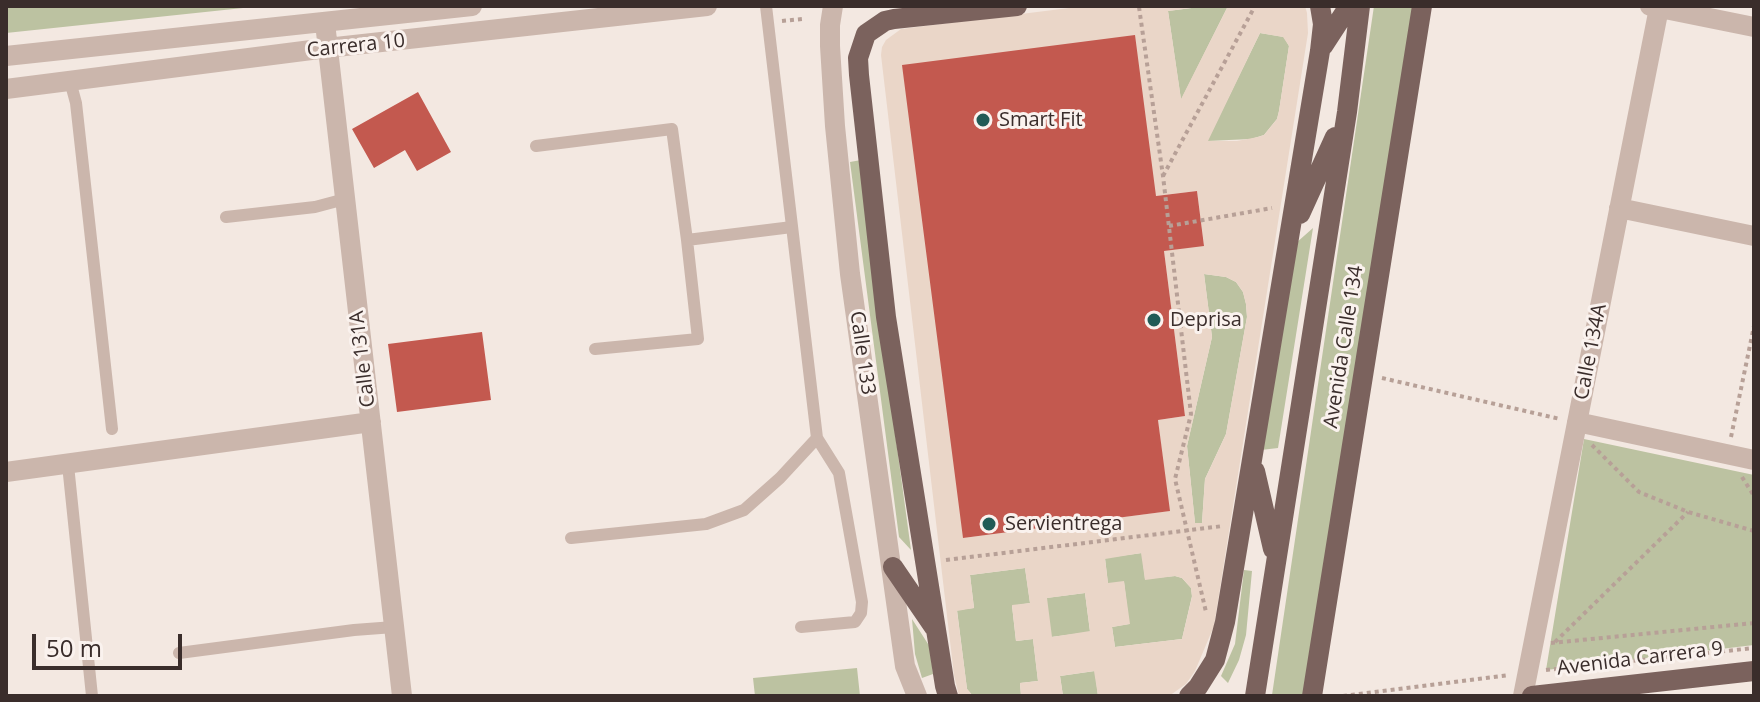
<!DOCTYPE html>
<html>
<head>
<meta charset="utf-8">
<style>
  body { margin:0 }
  #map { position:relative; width:1760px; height:702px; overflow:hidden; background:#f3e8e1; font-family:"Open Sans",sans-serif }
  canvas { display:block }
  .frame { position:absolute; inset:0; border:8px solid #3a2d2b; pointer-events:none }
  .scale { position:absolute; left:32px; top:634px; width:150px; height:36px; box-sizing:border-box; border:4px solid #3a2d2b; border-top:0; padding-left:10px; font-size:24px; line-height:28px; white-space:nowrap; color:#3a2d2b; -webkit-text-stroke:6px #faf2ee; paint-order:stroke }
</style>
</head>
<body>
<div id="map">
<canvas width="1760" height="702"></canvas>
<div class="frame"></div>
<div class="scale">50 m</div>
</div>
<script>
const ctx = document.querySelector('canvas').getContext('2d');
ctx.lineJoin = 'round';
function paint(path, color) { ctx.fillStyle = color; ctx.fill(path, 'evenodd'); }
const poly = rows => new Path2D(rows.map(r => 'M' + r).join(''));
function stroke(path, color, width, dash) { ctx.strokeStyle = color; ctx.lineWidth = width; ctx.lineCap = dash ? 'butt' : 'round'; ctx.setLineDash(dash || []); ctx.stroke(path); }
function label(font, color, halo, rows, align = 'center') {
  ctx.font = font + ' "Open Sans",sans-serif'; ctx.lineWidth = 6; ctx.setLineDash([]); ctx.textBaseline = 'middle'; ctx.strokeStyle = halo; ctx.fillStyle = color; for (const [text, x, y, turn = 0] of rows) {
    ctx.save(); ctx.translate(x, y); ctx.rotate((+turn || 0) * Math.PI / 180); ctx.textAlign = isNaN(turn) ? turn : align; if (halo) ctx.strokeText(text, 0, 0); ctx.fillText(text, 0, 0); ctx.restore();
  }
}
paint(poly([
  [6,6,262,6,6,33],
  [1207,6,1228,6,1181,100,1168,11],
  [1374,6,1414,6,1304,694,1272,695],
  [1260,33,1284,37,1289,46,1279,111,1277,119,1264,135,1251,139,1207,141],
  [861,160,881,330,911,550,899,537,850,162],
  [1313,228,1278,448,1261,450,1296,243],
  [1204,274,1226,277,1236,282,1243,292,1246,304,1247,317,1226,434,1205,479,1202,523,1195,523,1187,446,1212,337],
  [1584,439,1754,475,1754,645,1546,670],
  [1142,553,1145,579,1175,576,1182,578,1191,588,1192,596,1182,639,1115,647,1112,627,1129,624,1124,582,1108,584,1105,558],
  [1025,568,1030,603,1012,606,1016,641,1033,639,1038,681,1020,683,1021,696,973,696,967,689,957,610,974,608,970,575],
  [1244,570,1252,571,1246,635,1239,660,1228,683,1221,676,1235,644],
  [1085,593,1090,632,1051,637,1046,598],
  [912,619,930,647,933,674,922,678,915,654],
  [857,668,860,696,755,696,753,678],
  [1095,671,1098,696,1063,696,1060,676]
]), '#bcc2a1');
paint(poly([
  [1085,6,1207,6,1168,11,1181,99,1228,6,1305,6,1307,13,1308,33,1214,626,1195,671,1186,684,1169,696,1098,696,1094,671,1060,676,1063,696,1021,696,1020,683,1038,681,1033,639,1016,641,1012,605,1030,603,1025,568,970,575,974,608,957,611,967,689,973,696,959,696,954,675,881,55,882,47,886,40,901,29],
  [1260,33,1283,37,1289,46,1279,111,1277,119,1264,135,1258,137,1237,141,1208,141],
  [1197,191,1204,245,1164,251,1185,416,1158,420,1169,511,963,538,1156,196],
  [1204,274,1226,277,1236,282,1243,292,1246,304,1247,317,1226,434,1205,479,1202,523,1195,523,1187,446,1212,337],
  [1141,553,1145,580,1175,576,1182,578,1191,588,1192,597,1182,639,1115,647,1112,627,1130,624,1124,581,1108,583,1105,559],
  [1085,593,1090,631,1052,637,1047,598]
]), '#ead6c8');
paint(poly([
  [1135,35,1156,196,1197,191,1204,246,1164,251,1185,416,1158,420,1170,511,963,538,902,65],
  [418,92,451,152,417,171,405,150,374,168,352,129],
  [482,332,491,400,397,412,388,344]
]), '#c3594f');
stroke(poly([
  [1139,7,1163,176,1191,414,1175,479,1206,612],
  [782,21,802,19],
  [1163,176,1255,6],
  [1169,226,1272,208],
  [1382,378,1560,419],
  [1731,437,1754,326],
  [1592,445,1639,492,1688,512,1754,531],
  [1742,477,1754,496],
  [946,560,1223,526],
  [1555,642,1688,512],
  [1551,643,1754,623],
  [1546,670,1754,648],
  [1343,696,1509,675]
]), '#b7a097', 4, [4, 4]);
stroke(poly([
  [766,6,817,438,839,473,862,602,861,613,855,622,801,627],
  [70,81,76,103,112,429],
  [536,146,672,129,687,240],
  [226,217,315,207,345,199],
  [595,349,698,339,687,240,792,227],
  [68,465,92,696],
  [571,538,706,524,744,510,780,478,817,438],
  [179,653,354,630,394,627]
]), '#cbb6ac', 12);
stroke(poly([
  [833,6,830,25,830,46,835,126,850,274,905,666,917,696],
  [1650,6,1754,27],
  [325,23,402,696],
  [6,56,472,6],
  [6,89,327,48,707,6],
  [1619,208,1754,236],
  [1577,422,1754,460],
  [6,472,371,422],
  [1523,696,1659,8]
]), '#cbb6ac', 20);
stroke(poly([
  [1323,46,1349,6],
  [1300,214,1335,137],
  [1255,471,1273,549],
  [893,567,934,627],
  [948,696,945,686,886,317,859,75,858,58,866,34,885,21,894,19,1017,6],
  [1189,696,1198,687,1215,660,1225,622,1320,51,1323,24,1320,6],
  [1255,696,1347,112,1360,6],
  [1312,696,1422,6],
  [1532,696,1754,671]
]), '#7b625d', 20);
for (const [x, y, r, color] of [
  [983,120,8,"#215b56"],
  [1154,320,8,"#215b56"],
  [989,524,8,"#215b56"]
]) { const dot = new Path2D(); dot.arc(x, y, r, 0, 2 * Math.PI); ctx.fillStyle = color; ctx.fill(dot); stroke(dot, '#faf2ee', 3); }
label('20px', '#3a2d2b', '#faf2ee', [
  ["Carrera 10",356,46,-6],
  ["Avenida Calle 134",1344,347,-81],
  ["Calle 134A",1591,352,-79],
  ["Calle 133",862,353,82],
  ["Calle 131A",363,359,-97],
  ["Avenida Carrera 9",1640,659,-7]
]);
label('20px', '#3a2d2b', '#faf2ee', [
  ["Smart Fit",999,120],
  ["Deprisa",1170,320],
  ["Servientrega",1005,524]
], 'left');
</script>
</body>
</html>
